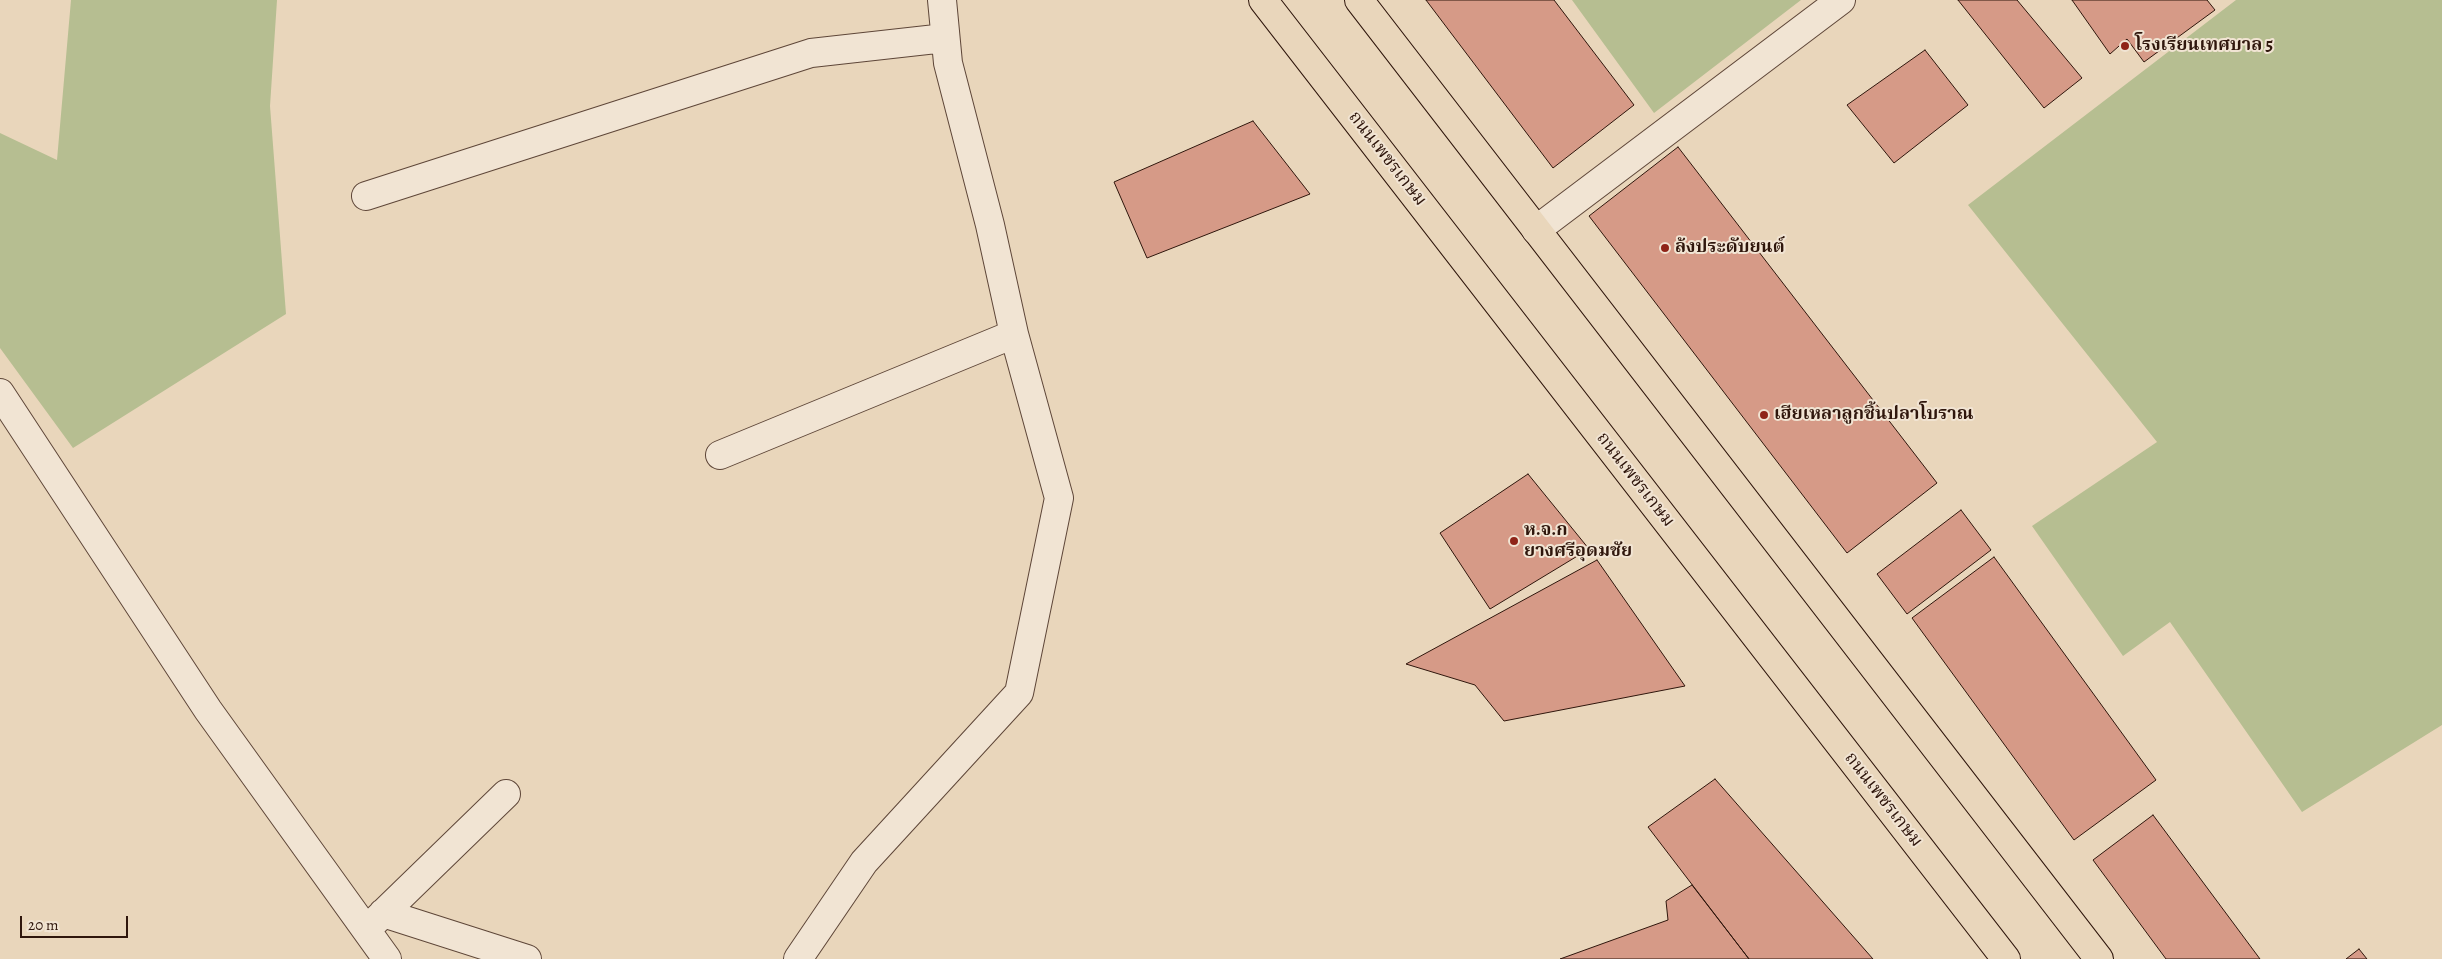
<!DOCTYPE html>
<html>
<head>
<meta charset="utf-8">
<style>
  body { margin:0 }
  #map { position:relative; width:2442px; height:959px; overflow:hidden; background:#e9d6bb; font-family:Alegreya,serif }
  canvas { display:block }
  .scale { position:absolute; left:20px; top:916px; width:108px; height:22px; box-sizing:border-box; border:2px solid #2f160c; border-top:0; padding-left:6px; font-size:15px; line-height:18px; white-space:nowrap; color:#2f160c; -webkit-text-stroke:4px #f1e4d3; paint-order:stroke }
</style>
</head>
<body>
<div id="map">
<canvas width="2442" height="959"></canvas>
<div class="scale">20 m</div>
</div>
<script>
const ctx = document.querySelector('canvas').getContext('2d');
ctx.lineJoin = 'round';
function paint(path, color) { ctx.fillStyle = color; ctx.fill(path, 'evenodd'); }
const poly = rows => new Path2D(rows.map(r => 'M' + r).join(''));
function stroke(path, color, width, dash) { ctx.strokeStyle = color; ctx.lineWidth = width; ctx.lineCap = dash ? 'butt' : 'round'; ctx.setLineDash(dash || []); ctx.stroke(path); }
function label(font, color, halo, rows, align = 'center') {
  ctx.font = font + ' Alegreya,"Noto Serif Thai",serif'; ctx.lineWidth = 4; ctx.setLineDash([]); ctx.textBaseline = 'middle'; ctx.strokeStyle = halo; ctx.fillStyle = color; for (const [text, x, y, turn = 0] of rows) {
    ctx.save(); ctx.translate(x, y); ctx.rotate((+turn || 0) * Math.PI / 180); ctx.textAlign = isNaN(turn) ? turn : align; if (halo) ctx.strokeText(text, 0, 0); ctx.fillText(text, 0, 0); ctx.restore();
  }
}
paint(poly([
  [71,0,277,0,270,106,286,314,73,448,0,348,0,133,57,160],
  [1572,0,1801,0,1654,113],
  [2236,0,2442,0,2442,725,2302,812,2170,622,2123,656,2032,526,2157,442,1968,205]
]), '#b6be91');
const building = poly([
  [1426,0,1554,0,1634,105,1553,168,1426,0],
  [1958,0,2017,0,2082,78,2044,108,1958,0],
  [2072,0,2207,0,2215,10,2144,62,2127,39,2110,54,2072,0],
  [1925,50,1968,105,1894,163,1847,105,1925,50],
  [1253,121,1310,194,1147,258,1114,182,1253,121],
  [1678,147,1937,483,1847,553,1589,216,1678,147],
  [1528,474,1589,549,1490,609,1440,533,1528,474],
  [1961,510,1991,550,1907,614,1877,574,1961,510],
  [1994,557,2156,780,2074,840,1912,618,1994,557],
  [1597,560,1685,686,1504,721,1475,685,1406,664,1597,560],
  [1715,779,1873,959,1749,959,1648,827,1715,779],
  [2153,815,2260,959,2166,959,2093,860,2153,815],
  [1692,885,1749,959,1560,959,1668,920,1666,901,1692,885],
  [2359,949,2367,959,2346,959,2359,949]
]);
paint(building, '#d69a87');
stroke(building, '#2f160c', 1);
const minor = poly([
  [366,196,811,53,945,38],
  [1536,230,1841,0],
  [0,393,208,710,387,959],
  [720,455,1014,334],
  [383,913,527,959],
  [367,929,506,794],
  [798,959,864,862,1019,693,1059,498,1014,334,990,225,948,63,942,0]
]);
const major = poly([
  [1263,0,2006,959],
  [1359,0,2099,959]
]);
stroke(minor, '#5e4638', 30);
stroke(major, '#2f160c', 30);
stroke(minor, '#f1e4d3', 28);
stroke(major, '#e9d6bb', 28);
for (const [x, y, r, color] of [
  [2125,46,5,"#8f2418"],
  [1665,248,5,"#8f2418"],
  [1764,415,5,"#8f2418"],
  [1514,541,5,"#8f2418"]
]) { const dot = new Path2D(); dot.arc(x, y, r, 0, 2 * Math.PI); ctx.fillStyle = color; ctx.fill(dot); stroke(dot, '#f1e4d3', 2); }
label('bold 18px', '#2f160c', '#f1e4d3', [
  ["โรงเรียนเทศบาล 5",2135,46],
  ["ล้งประดับยนต์",1675,248],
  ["เฮียเหลาลูกชิ้นปลาโบราณ",1774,415],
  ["ห.จ.ก",1524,531],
  ["ยางศรีอุดมชัย",1524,552]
], 'left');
label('18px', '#2f160c', '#f1e4d3', [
  ["ถนนเพชรเกษม",1387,159,52],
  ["ถนนเพชรเกษม",1635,480,52],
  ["ถนนเพชรเกษม",1883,800,52]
]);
</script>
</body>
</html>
